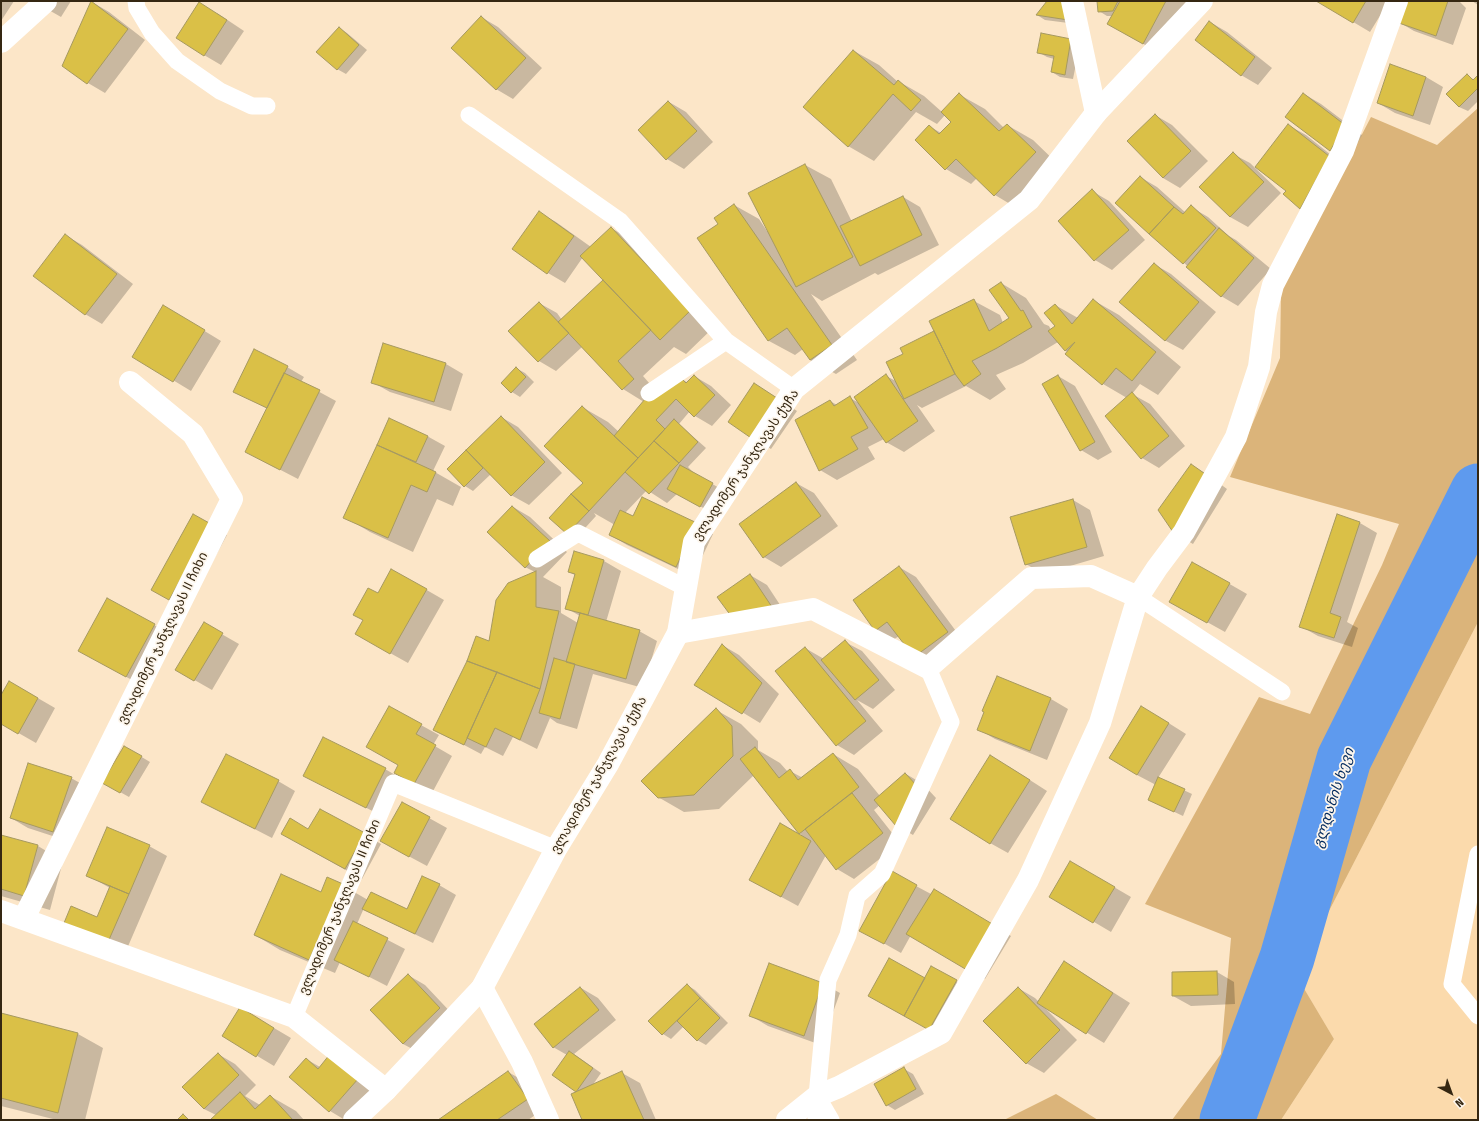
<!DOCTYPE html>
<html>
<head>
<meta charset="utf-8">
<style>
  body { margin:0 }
  #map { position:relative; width:1479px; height:1121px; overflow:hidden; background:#fce6c8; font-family:"Fira Sans Condensed",sans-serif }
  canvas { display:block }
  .frame { position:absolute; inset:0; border:2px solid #352712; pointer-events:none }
  .north { position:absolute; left:1431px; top:1073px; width:40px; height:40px; -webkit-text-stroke:3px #fdf6ec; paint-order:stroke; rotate:139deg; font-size:11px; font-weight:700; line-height:16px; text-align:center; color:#352712 }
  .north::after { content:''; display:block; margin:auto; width:14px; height:18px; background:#352712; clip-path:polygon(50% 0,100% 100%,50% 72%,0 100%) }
</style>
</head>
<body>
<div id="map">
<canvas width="1479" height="1121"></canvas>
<div class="frame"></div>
<div class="north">N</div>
</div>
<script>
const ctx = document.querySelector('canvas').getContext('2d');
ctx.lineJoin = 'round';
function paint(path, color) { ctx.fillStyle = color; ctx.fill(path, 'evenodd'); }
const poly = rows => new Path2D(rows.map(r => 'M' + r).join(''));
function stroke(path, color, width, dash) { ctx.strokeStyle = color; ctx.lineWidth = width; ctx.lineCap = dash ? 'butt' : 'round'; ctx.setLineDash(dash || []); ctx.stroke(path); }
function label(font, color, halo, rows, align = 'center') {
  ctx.font = font + ' "Fira Sans Condensed","Noto Sans Georgian",sans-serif'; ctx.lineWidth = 3.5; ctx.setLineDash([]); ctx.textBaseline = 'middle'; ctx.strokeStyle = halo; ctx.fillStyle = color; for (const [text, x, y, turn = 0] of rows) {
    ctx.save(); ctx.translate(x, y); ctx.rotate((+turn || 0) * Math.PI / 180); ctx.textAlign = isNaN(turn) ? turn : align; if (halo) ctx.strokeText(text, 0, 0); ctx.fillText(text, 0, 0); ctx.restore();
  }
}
paint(poly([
  [1478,622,1478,1120,1281,1120,1334,1039,1296,975]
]), '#fbdaac');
paint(poly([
  [1478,108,1478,622,1296,975,1334,1039,1281,1120,1172,1120,1221,1054,1231,938,1145,904,1259,697,1310,714,1382,565,1399,524,1230,477,1280,358,1281,290,1371,117,1437,145],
  [1056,1094,1098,1120,1004,1120]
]), '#dbb47a');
paint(poly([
  [1,1,14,1,1,21],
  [33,1,71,1,61,17],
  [1048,1,1076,24,1045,20,1037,15],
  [1098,1,1188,1,1160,53,1125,34,1113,16,1107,16,1099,11],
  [1318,1,1389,1,1370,32],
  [1404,1,1459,1,1466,8,1453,45,1414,31,1397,21],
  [1472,1,1478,1,1478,5],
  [92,2,109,12,145,40,105,93,88,83,63,66],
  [217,13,244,31,221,65,204,55],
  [481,17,498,27,542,68,513,99,496,89],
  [1210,22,1227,32,1272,68,1258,85,1241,75],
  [339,28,347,33,367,50,346,74,337,69],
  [1071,40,1080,44,1073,79,1060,77,1052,72,1054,59,1047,57,1038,52],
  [854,51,879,65,898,82,898,81,924,96,942,112,960,95,985,109,1004,128,1007,125,1033,140,1061,167,1020,210,995,195,977,178,971,184,946,169,916,140,929,126,941,133,952,122,945,115,937,124,916,112,874,161,848,146],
  [1467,76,1475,80,1478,78,1478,101,1468,111,1459,107],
  [1426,77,1443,87,1430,125,1395,113,1378,103],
  [1304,94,1321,104,1362,135,1348,160,1331,150,1287,116],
  [669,102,686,112,713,142,684,169,667,159],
  [1155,115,1172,125,1208,161,1180,188,1163,178],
  [1288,125,1306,135,1346,167,1301,208,1284,194,1287,191],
  [1233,154,1250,163,1281,193,1248,227,1230,217,1201,187],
  [805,165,831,179,852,222,903,197,920,207,939,245,878,275,875,273,822,301,811,294,857,360,836,374,810,360,803,349,795,355,769,341,698,238,719,224,734,205,759,219,767,231,768,230,750,193],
  [1140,177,1157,187,1186,213,1191,207,1208,217,1229,236,1236,240,1271,269,1238,306,1221,296,1117,203],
  [1092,191,1109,201,1145,240,1112,270,1095,260],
  [539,213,556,222,591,247,611,228,637,243,715,326,686,354,674,347,643,376,657,392,679,377,688,383,694,376,711,386,731,405,712,426,695,416,690,411,679,424,706,448,688,467,695,474,721,489,709,511,677,494,667,503,647,490,625,513,633,518,696,524,713,534,693,576,627,545,610,535,615,525,594,513,596,516,576,538,567,534,584,483,582,407,608,422,619,432,644,402,623,389,582,347,556,371,539,361,510,331,539,303,557,313,562,320,605,280,583,257,565,283,548,273],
  [65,235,82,245,133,284,102,324,85,314],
  [1154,264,1171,274,1216,312,1183,350,1166,341,1121,302],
  [1001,283,1026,298,1044,324,1049,326,1051,330,1057,326,1055,305,1078,318,1093,300,1119,315,1181,367,1158,395,1140,384,1132,394,1150,404,1185,446,1159,468,1142,458,1106,416,1127,398,1103,384,1066,351,1058,342,1023,363,996,375,1006,389,990,400,966,386,922,408,917,405,935,431,904,452,886,442,884,439,868,447,875,459,837,480,820,470,830,401,837,405,850,398,859,403,886,376,896,381,904,354,934,333,974,301,1000,315,1003,323,1010,318],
  [180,316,221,341,191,391,133,356],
  [446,364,463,374,451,411,390,392,372,382],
  [287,367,304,377,301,382,336,401,298,479,246,452,268,409,234,391],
  [516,368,525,373,534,382,520,397,512,392],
  [1058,376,1075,386,1112,452,1098,460,1081,450],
  [755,384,797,411,771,449,754,439],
  [501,417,518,427,562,473,529,505,511,495,491,474,473,491,465,486,448,469],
  [390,419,427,436,445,446,433,471,461,487,453,506,437,499,413,552,370,532,345,517],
  [1191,465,1208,475,1227,489,1193,544,1176,534],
  [796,483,814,493,838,526,781,567,764,557],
  [1073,500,1090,510,1104,556,1043,574,1026,564],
  [513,507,530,517,567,552,543,577,561,587,561,613,578,623,580,616,566,608,575,575,569,572,574,553,604,561,621,571,606,622,639,631,657,641,643,688,593,674,577,729,557,723,550,718,537,749,513,737,503,756,485,747,481,754,434,729,535,572,525,567],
  [1338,516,1360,523,1377,533,1347,622,1358,628,1352,647,1318,636,1300,626],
  [210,525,227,535,187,609,153,590],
  [1193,563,1247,594,1225,632,1171,602],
  [899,567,916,577,964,642,931,666,899,636,893,640,876,630],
  [392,570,444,600,408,663,356,634],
  [750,575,767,585,788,617,752,629],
  [204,624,239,644,212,690,177,670],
  [154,625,172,635,143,686,97,661],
  [845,642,862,651,895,690,873,709,857,700,883,731,854,755,837,745,805,648,824,659],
  [722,645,739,655,779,694,760,723,696,684],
  [997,677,1051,699,1068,709,1047,760,995,739,978,729],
  [10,682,55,708,36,743,1,723,1,697],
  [390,708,439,735,433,745,452,756,432,793,395,772,399,765],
  [716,710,741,724,758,741,758,750,780,763,788,772,790,771,803,778,833,754,858,769,880,796,906,774,923,784,936,798,913,835,896,825,880,805,874,810,900,843,854,879,837,869,826,855,798,906,750,880,803,837,754,775,719,809,684,812,658,797],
  [1159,717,1186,734,1158,778,1192,794,1183,816,1149,800,1156,785,1137,775],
  [125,747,150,762,129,797,104,783],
  [1008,766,1047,791,1008,853,990,843],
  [385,769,402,779,384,817,305,776],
  [71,778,89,788,71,842,28,828,11,818],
  [278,781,295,791,272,838,202,802],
  [402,803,447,828,427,866,399,851],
  [364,834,381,844,362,879,299,844],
  [1,836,38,846,63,861,50,910,1,896],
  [149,846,167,856,126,951,83,932,97,918,110,888,87,875],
  [1071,862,1131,897,1111,932,1050,896],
  [342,885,368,900,407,911,439,885,456,895,433,943,381,918,364,908,357,924,405,949,387,986,340,962,335,973,280,950,255,935,321,893],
  [916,886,931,894,934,890,1011,936,985,979,911,935,901,953,878,940],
  [1065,962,1130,1003,1104,1043,1043,1006,1077,1040,1044,1073,1026,1063,1018,988,1035,998,1039,1002],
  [1217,972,1234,982,1235,1004,1191,1006,1173,996],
  [408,975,425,985,457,1019,420,1053,403,1044],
  [925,979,956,981,973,991,947,1039,886,1006],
  [822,983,840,993,821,1045,768,1026,751,1016],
  [687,985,695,990,728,1023,706,1045,697,1040,684,1026,671,1039,663,1034],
  [581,988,598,998,616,1020,574,1054,601,1073,592,1086,622,1073,640,1083,656,1120,583,1120,578,1092,553,1074,567,1055,553,1047],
  [240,1008,291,1038,274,1066,224,1036],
  [1,1014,78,1034,103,1048,85,1120,57,1120,1,1106],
  [218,1054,235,1064,256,1085,245,1096,260,1105,270,1096,296,1111,304,1120,211,1120,216,1115,204,1109],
  [331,1055,375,1089,345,1120,330,1111,291,1077,306,1059,320,1067],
  [904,1069,913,1074,924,1094,895,1110,887,1105],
  [508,1072,526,1082,544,1109,528,1120,440,1120]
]), '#0003');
stroke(poly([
  [1227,1120,1287,958,1344,759,1478,491]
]), '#5e9aee', 55);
const building = poly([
  [91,1,128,29,87,84,62,66,91,1],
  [1047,1,1067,1,1068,20,1036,15,1047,1],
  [1097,1,1118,1,1113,11,1098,12,1097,1],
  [1120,1,1166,1,1143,44,1107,24,1120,1],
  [1316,1,1366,1,1353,23,1316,1],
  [1403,1,1448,1,1436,36,1396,22,1403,1],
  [199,2,227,20,204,56,176,38,199,2],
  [481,16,526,58,496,90,451,48,481,16],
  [1209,21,1255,57,1241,76,1195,40,1209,21],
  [339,27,359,45,337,70,316,52,339,27],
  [1041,33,1071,39,1065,75,1051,72,1054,56,1037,53,1041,33],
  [853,50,894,85,898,80,921,100,911,111,893,94,848,147,803,107,853,50],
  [1390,64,1426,77,1413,116,1377,103,1390,64],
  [1467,74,1473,80,1477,76,1478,78,1478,88,1459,107,1446,94,1467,74],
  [959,93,999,131,1007,124,1036,152,994,196,956,159,945,170,915,140,929,125,939,134,951,122,941,112,959,93],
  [1303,93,1345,125,1330,151,1285,117,1303,93],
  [668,101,697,131,666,160,638,130,668,101],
  [1155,114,1191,151,1163,178,1127,141,1155,114],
  [1288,124,1329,156,1300,209,1283,194,1286,191,1255,167,1288,124],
  [1233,152,1264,182,1230,217,1199,187,1233,152],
  [805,164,853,257,796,287,748,193,805,164],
  [1140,176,1174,207,1149,234,1115,203,1140,176],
  [1092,189,1129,230,1094,261,1058,221,1092,189],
  [903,196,922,235,860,266,840,226,903,196],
  [734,204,832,345,810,360,787,328,768,341,697,238,718,224,714,218,734,204],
  [1191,205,1216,228,1183,264,1149,234,1174,207,1183,214,1191,205],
  [539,211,574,236,547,274,512,249,539,211],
  [611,227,690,311,660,340,580,256,611,227],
  [1219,228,1254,258,1221,297,1186,267,1219,228],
  [65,234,117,274,85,315,33,276,65,234],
  [1154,263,1199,302,1165,341,1119,302,1154,263],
  [603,280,651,330,618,361,634,379,622,390,558,322,603,280],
  [1001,282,1021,311,1023,310,1032,327,997,348,972,361,981,374,964,386,955,374,929,321,974,299,989,331,1009,318,989,290,1001,282],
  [1093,299,1156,352,1132,381,1116,368,1102,385,1065,354,1075,342,1065,351,1048,331,1055,326,1044,313,1055,304,1072,324,1093,299],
  [539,302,569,333,538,362,508,331,539,302],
  [163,305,205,330,173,382,132,357,163,305],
  [934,331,955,374,904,399,886,362,903,354,900,348,934,331],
  [383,343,446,363,434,402,371,383,383,343],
  [254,349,288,366,267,408,233,392,254,349],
  [516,367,526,377,511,393,501,383,516,367],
  [284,373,320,390,280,470,245,452,284,373],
  [886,374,918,421,886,443,854,397,886,374],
  [694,375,715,395,694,417,676,399,656,420,665,429,638,458,614,436,645,399,679,376,686,383,694,375],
  [1058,375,1095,442,1080,451,1042,384,1058,375],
  [754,383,780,400,754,440,728,422,754,383],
  [1132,392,1169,436,1141,459,1105,416,1132,392],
  [850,396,868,428,851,437,858,449,819,471,795,420,830,400,834,406,850,396],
  [582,406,638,458,589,511,571,494,583,483,544,446,582,406],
  [501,416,545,462,511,496,466,450,501,416],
  [389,418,428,436,416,462,377,445,389,418],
  [674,419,698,442,679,463,654,441,674,419],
  [654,441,679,463,649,494,625,472,654,441],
  [377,445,436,472,427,492,411,485,388,538,343,518,377,445],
  [466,450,483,468,464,487,447,469,466,450],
  [1191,464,1211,478,1175,535,1158,510,1191,464],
  [680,465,713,483,700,507,667,489,680,465],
  [796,482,821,516,763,558,739,524,796,482],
  [571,494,589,511,567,534,549,518,571,494],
  [642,497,697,523,676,567,609,535,620,510,633,516,642,497],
  [1073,499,1087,547,1025,565,1010,517,1073,499],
  [512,506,550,541,525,568,487,532,512,506],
  [193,514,211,524,169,600,151,590,193,514],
  [1337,514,1360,522,1330,613,1341,617,1334,638,1299,627,1337,514],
  [574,551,604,560,588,615,565,609,575,574,568,572,574,551],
  [1192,562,1230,583,1207,623,1169,602,1192,562],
  [899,566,948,632,914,657,887,622,875,631,853,600,899,566],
  [391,569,427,589,390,654,355,634,363,620,353,615,368,588,378,593,391,569],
  [536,571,536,607,559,611,540,689,467,661,476,636,489,641,496,600,508,583,536,571],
  [750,574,772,607,734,620,717,597,750,574],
  [107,598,155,624,126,677,78,651,107,598],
  [580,613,640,630,626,679,566,662,580,613],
  [204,622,223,633,194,681,175,670,204,622],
  [845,640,879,680,855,700,821,660,845,640],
  [722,644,762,683,742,714,694,685,722,644],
  [805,647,866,721,836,746,775,671,805,647],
  [554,658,575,664,560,719,539,713,554,658],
  [467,661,497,672,464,745,433,730,467,661],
  [497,672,540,689,520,740,495,728,486,747,467,738,497,672],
  [997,676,1051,698,1030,751,977,730,984,712,982,711,997,676],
  [9,681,38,698,18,734,1,724,1,695,9,681],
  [389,706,422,724,416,734,436,745,414,784,394,773,398,765,366,747,389,706],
  [1141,706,1169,723,1137,775,1109,758,1141,706],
  [716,708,732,726,733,756,694,795,658,798,641,781,716,708],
  [323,737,386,768,366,808,303,776,323,737],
  [124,746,142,756,120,793,102,783,124,746],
  [755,747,779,778,790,769,798,780,833,753,859,787,799,834,740,759,755,747],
  [226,754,279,780,255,829,201,802,226,754],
  [990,755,1030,780,990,844,950,819,990,755],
  [28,763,72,777,53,832,10,818,28,763],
  [905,773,919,788,896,826,874,800,905,773],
  [1158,777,1185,789,1174,812,1148,800,1158,777],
  [852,793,883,833,836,870,805,829,852,793],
  [402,802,430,817,409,857,380,841,402,802],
  [320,809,365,833,345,869,281,834,290,818,308,829,320,809],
  [780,823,811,841,781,897,749,880,780,823],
  [107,827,150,845,129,894,86,876,107,827],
  [1,835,38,845,24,896,1,889,1,835],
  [1070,861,1115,887,1093,923,1049,897,1070,861],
  [892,871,917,885,884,944,859,931,892,871],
  [281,874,321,892,327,877,343,884,309,960,254,935,281,874],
  [422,876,440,884,415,934,362,909,371,892,407,909,422,876],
  [110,886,129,894,108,942,64,923,71,906,97,917,110,886],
  [934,889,994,925,967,970,906,934,934,889],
  [353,921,388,938,369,977,334,960,353,921],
  [889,958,925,978,904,1016,868,996,889,958],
  [1064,961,1113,993,1086,1034,1037,1003,1064,961],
  [769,963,823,983,804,1036,749,1016,769,963],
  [931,966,957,980,929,1030,904,1016,931,966],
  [1217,971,1218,995,1172,996,1172,972,1217,971],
  [408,974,440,1008,403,1044,370,1010,408,974],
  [687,984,700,998,662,1035,648,1021,687,984],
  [580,987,599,1010,553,1048,534,1024,580,987],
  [1018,987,1060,1030,1026,1064,983,1021,1018,987],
  [700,998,720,1018,697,1041,677,1021,700,998],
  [240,1007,274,1028,256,1057,222,1036,240,1007],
  [1,1013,78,1033,58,1113,1,1098,1,1013],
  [569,1051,593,1068,576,1092,552,1075,569,1051],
  [218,1053,239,1075,204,1109,182,1087,218,1053],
  [330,1054,358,1079,329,1112,289,1077,306,1058,318,1069,330,1054],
  [904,1067,916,1089,886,1106,874,1084,904,1067],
  [508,1071,528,1099,497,1120,438,1120,508,1071],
  [622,1071,644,1120,582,1120,571,1094,622,1071],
  [240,1092,255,1109,270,1095,293,1120,210,1120,240,1092],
  [183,1114,189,1120,177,1120,183,1114]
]);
paint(building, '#dac047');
stroke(building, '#a69960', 1);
stroke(poly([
  [136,1,137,8,152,33,177,61,220,91,252,106,267,106],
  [469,115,620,221,726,341],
  [649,393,726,341,794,389],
  [537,559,578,533,686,588],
  [1138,597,1282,692],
  [1478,854,1452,984,1478,1016],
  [294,1017,393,783,556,849],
  [817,1096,831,1120],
  [816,1120,817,1096,828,980,848,935,857,896,882,874,951,722,928,668]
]), '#fff', 17);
stroke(poly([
  [1072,1,1096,113],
  [1,42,46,1],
  [1138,597,1157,568,1184,532,1236,437,1259,367,1266,312,1273,285,1343,151,1397,1],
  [678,633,813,609,928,668,1031,578,1091,576,1138,597,1100,723,1028,880,941,1033,839,1087,817,1096,787,1120],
  [1,911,294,1017,386,1090],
  [24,918,232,499,193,434,130,382],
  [482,988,522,1062,548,1120]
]), '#fff', 22);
stroke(poly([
  [354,1120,386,1090,482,988,556,849,608,764,678,633,694,542,794,389,1029,200,1096,113,1202,1]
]), '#fff', 22);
label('13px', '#352712', '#fdf6ec', [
  ["ვლადიმერ ჯანჯღავას ქუჩა",746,465,-56],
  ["ვლადიმერ ჯანჯღავას II ჩიხი",163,638,-64],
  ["ვლადიმერ ჯანჯღავას ქუჩა",599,775,-60],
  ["ვლადიმერ ჯანჯღავას II ჩიხი",340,907,-67]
]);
label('italic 14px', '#00295d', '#fdf6ec', [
  ["გლდანის ხევი",1334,798,-72]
]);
</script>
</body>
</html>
